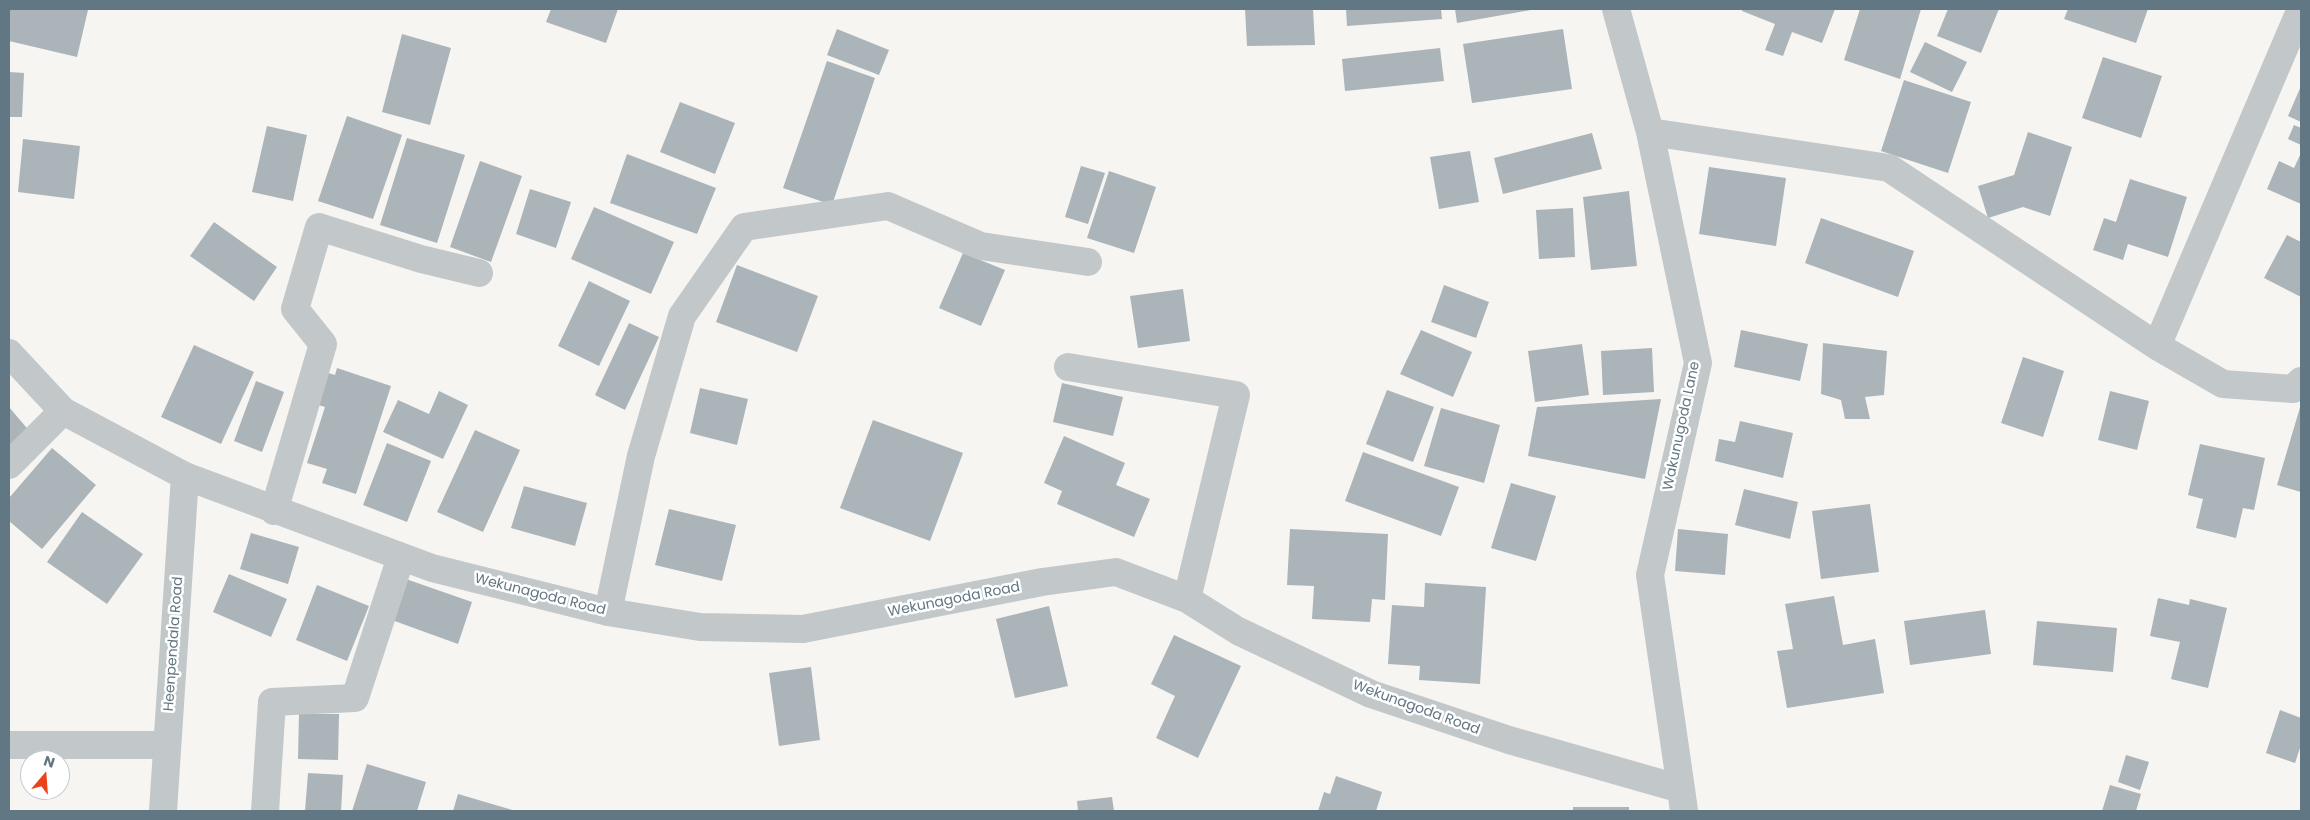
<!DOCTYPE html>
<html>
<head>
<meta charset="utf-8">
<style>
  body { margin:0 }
  #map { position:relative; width:2310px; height:820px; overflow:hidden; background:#f6f5f1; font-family:Poppins,sans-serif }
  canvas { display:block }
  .frame { position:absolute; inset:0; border:10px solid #627784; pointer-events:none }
  .north { position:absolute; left:20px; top:750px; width:50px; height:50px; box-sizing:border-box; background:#fff; border:1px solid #c0c9ce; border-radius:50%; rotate:18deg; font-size:14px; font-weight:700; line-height:20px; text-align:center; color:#627784 }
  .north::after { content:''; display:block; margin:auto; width:18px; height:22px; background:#ed4219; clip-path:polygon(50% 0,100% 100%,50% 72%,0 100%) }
</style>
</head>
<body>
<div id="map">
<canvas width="2310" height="820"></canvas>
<div class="frame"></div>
<div class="north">N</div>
</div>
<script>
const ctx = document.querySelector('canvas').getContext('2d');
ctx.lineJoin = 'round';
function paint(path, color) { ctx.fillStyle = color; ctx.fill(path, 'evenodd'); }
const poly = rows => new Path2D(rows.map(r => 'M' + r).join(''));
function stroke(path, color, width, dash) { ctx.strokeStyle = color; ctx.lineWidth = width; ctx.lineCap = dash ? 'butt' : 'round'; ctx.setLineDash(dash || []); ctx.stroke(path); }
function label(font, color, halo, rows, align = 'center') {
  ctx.font = font + ' Poppins,sans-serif'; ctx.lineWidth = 5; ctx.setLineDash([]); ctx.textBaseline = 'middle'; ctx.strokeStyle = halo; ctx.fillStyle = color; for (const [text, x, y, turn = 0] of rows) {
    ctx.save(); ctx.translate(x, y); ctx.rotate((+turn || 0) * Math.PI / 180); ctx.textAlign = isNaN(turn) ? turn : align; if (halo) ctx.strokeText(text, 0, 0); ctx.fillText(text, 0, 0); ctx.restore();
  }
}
paint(poly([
  [9,9,88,10,77,57,9,41],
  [551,9,618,9,606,43,546,22],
  [1245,9,1313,9,1315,45,1247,46],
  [1346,9,1441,9,1442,19,1347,26],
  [1455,9,1531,9,1531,10,1457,23],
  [1742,9,1835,9,1822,43,1792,32,1783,56,1765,50,1775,24,1742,11],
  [1860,9,1921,9,1900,79,1844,60],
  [1948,9,1999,9,1981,53,1937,36],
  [2068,9,2148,9,2136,43,2064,19],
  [837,29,889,50,879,75,827,55],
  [1563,29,1572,89,1472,103,1463,44],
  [402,34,451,48,430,125,382,112],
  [1925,42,1967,62,1952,92,1910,72],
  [1440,48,1444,81,1345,91,1342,59],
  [2103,57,2162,76,2141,138,2082,118],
  [827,61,875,78,832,205,783,188],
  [9,72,24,73,22,117,9,117],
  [1904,80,1971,102,1948,173,1881,151],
  [2301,86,2301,122,2288,116],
  [680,102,735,123,715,174,660,152],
  [347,116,402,135,373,219,318,201],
  [2294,125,2301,128,2301,145,2288,139],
  [267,126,307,135,293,201,252,192],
  [2028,132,2072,147,2050,216,2023,207,1988,218,1978,186,2014,175],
  [1592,133,1602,169,1503,194,1494,158],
  [407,138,465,155,437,243,380,225],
  [23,139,80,146,74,199,18,192],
  [1470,151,1479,202,1439,209,1430,157],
  [2301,153,2301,204,2267,189,2279,161,2294,168],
  [627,154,716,188,697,234,610,203],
  [480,161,522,176,491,262,450,247],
  [1081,166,1105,173,1088,224,1065,217],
  [1709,167,1786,178,1776,246,1699,234],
  [1109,171,1156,187,1134,253,1087,238],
  [2130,179,2187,197,2168,257,2128,244,2123,260,2093,250,2104,218,2116,222],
  [530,189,571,202,556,248,516,234],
  [1629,191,1637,266,1591,270,1583,197],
  [594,207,674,242,651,294,571,259],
  [1573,208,1575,257,1539,259,1536,210],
  [1821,218,1914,251,1898,297,1805,263],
  [214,222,277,267,254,301,190,256],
  [2287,235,2301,242,2301,297,2264,278],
  [963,253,1005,270,981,326,939,308],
  [737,265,818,296,797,352,716,322],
  [589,281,630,301,599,366,558,346],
  [1444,285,1489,302,1476,338,1431,322],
  [1183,289,1190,341,1138,348,1130,296],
  [629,323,659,337,625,410,595,395],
  [1421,330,1472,352,1453,397,1400,374],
  [1741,330,1808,344,1800,381,1734,367],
  [1823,343,1887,351,1884,395,1865,397,1870,419,1845,419,1841,400,1821,394],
  [1582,344,1589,395,1535,402,1528,351],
  [194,345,254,372,221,444,161,417],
  [1652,348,1654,392,1603,395,1601,351],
  [2023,357,2064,371,2043,437,2001,423],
  [337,368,391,386,356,494,322,483,327,469,307,463,325,407,312,403,322,371,335,375],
  [256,381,284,392,262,452,234,441],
  [1062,383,1123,397,1113,436,1053,422],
  [700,388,748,399,737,445,690,433],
  [1387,390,1434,407,1413,462,1366,444],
  [439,391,468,405,443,459,383,432,398,400,429,414],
  [2110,391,2149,401,2137,450,2098,440],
  [1661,399,1645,479,1528,456,1537,407],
  [2301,404,2301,492,2277,485],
  [9,407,31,433,9,452],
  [1441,408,1500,425,1484,483,1424,466],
  [873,420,963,453,930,541,840,508],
  [1740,421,1793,433,1783,478,1715,461,1719,439,1735,442],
  [475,430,520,450,483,532,437,512],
  [1064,436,1125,463,1116,485,1150,499,1134,537,1057,504,1062,491,1044,483],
  [387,443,431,461,407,522,363,505],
  [2200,444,2265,458,2254,510,2243,508,2236,538,2196,528,2203,499,2188,495],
  [52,448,96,485,42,549,9,521,9,498],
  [1363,452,1459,487,1441,536,1345,501],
  [1511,483,1556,496,1536,561,1491,548],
  [524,486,587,503,575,546,511,528],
  [1744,489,1798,502,1790,539,1735,525],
  [1870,504,1879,572,1821,579,1812,511],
  [669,509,736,525,722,581,655,565],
  [82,512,143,554,107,604,47,562],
  [1290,529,1388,534,1385,600,1372,599,1370,622,1312,619,1314,586,1287,585],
  [1678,529,1728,534,1725,575,1675,571],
  [251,533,299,547,288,584,240,569],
  [229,574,287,599,271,637,213,612],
  [403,578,472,602,458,644,389,619],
  [1425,583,1486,587,1480,684,1419,680,1420,666,1388,664,1392,605,1424,607],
  [317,585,369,606,347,661,296,640],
  [1834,596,1843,645,1875,639,1884,693,1787,708,1777,651,1793,649,1785,604],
  [2158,598,2189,605,2190,599,2227,608,2208,688,2171,679,2180,642,2150,636],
  [1049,606,1068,686,1015,698,996,619],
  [1985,610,1991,654,1910,665,1904,621],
  [2037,621,2117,628,2113,672,2033,665],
  [1174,635,1241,666,1198,758,1156,738,1175,696,1151,684],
  [811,667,820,740,779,746,769,673],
  [2280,710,2301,718,2301,745,2295,763,2266,753],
  [299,714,339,714,338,760,298,759],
  [2126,755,2149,762,2140,790,2118,782],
  [367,764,426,782,417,811,352,811],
  [308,773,343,775,341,811,305,811],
  [1336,776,1382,792,1376,811,1318,811,1324,792,1330,794],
  [2110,785,2141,794,2136,811,2102,811],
  [458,794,516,811,453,811],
  [1112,797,1114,811,1078,811,1077,801],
  [1573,807,1629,807,1629,811,1573,811]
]), '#abb4b9');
stroke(poly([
  [1616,9,1650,132,1698,363,1650,575,1681,789],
  [1650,132,1889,168,2157,346,2223,384,2293,389,2301,381],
  [2157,346,2297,18],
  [1068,367,1236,395,1187,599],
  [9,465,63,411],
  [185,476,432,568,608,612,700,627,803,629,1042,582,1116,572,1187,599,1238,631,1371,694,1509,740,1681,789,1684,811],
  [274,511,323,344,295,309,319,227,421,259,479,273],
  [608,612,641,456,682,316,744,227,888,206,981,246,1088,262],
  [9,745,167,745],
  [265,811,272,702,355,698,401,557]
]), '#c2c7c9', 28);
stroke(poly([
  [9,353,63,411,185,476,163,811]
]), '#c2c7c9', 28);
label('14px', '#627784', '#fff', [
  ["Wakunugoda Lane",1682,426,-78],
  ["Wekunagoda Road",540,595,14],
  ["Wekunagoda Road",954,600,-11],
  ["Heenpendala Road",174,644,-86],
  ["Wekunagoda Road",1416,708,20]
]);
</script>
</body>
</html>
